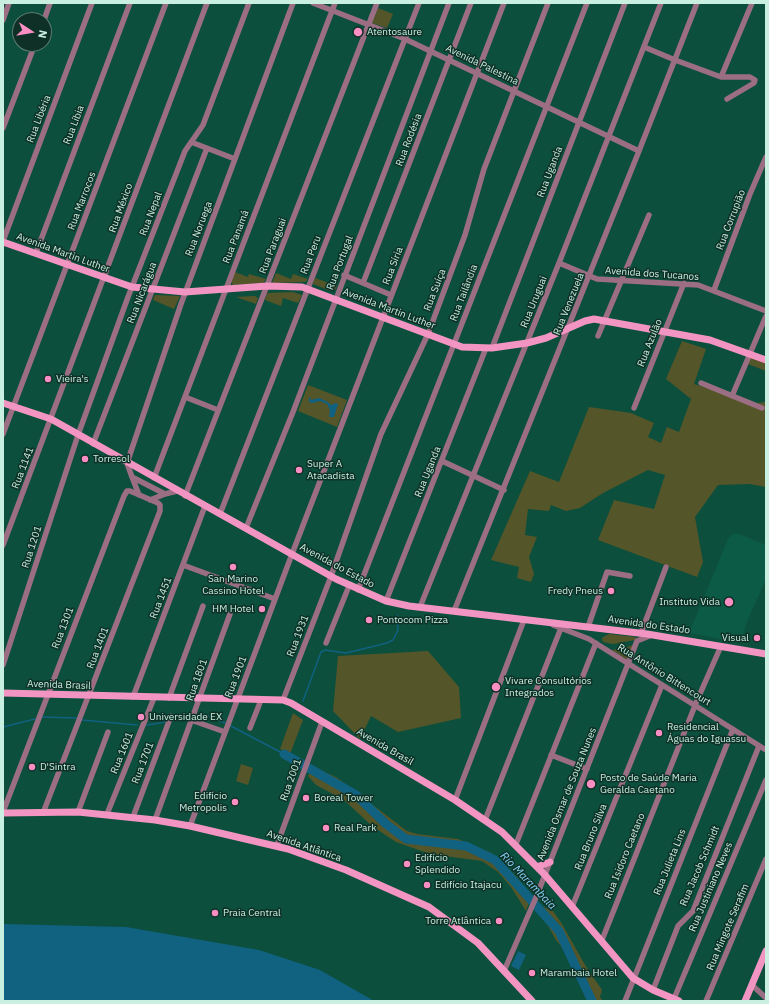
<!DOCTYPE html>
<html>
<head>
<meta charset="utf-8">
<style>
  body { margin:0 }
  #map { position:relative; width:769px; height:1004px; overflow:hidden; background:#0c4f3d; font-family:"IBM Plex Sans",sans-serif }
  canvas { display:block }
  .frame { position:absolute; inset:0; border:4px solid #c9efe0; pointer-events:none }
  .north { position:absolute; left:12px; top:12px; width:40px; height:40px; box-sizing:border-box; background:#0e3026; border:1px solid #597c70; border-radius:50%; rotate:102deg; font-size:11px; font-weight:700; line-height:16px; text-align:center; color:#c9efe0 }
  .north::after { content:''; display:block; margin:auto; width:14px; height:18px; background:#fb8fc4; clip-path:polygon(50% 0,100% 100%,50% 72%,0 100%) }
</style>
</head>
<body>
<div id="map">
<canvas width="769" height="1004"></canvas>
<div class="frame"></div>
<div class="north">N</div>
</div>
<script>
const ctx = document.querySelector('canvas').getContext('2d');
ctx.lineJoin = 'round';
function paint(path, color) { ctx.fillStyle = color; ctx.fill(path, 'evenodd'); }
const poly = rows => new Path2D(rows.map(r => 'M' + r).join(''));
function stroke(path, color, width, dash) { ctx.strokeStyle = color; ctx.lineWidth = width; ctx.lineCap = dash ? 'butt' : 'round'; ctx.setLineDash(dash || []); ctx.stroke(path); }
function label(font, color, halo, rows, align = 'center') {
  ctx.font = font + ' "IBM Plex Sans",sans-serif'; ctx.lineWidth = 3; ctx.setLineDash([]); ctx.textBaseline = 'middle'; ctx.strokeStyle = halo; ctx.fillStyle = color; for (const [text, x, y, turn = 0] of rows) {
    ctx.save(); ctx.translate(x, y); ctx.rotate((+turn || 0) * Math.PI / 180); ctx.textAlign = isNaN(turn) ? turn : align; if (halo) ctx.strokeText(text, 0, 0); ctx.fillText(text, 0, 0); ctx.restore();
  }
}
paint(poly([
  [732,534,739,534,766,545,766,579,746,624,742,643,689,633,728,539]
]), '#0c5b46');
paint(poly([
  [378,8,393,14,387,28,372,23],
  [235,272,248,277,249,274,266,279,263,283,233,285,231,282],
  [276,273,291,279,293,274,308,279,305,282,272,283],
  [315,278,337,286,335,290,331,291,313,284],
  [293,292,302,295,298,303,283,298,281,306,265,300,267,293],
  [155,295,180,296,174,309,153,300],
  [255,296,258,298,256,304,236,297],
  [682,341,706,349,694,384,756,403,766,402,766,487,749,484,718,485,695,517,703,562,697,577,598,540,614,500,654,509,665,475,648,470,603,493,580,508,566,511,551,505,549,511,528,509,525,535,537,537,529,557,534,574,531,582,517,578,519,567,491,560,530,471,559,482,589,407,631,413,654,423,648,437,661,443,667,427,679,432,691,399,666,379],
  [751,356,766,362,766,371,748,364],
  [308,385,347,400,337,427,298,411],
  [609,634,636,637,635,640,613,644,603,642,602,639,603,637],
  [633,645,628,660,612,650,624,648],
  [428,651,459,687,461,718,398,732,371,716,360,739,333,711,338,656],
  [293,713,303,720,290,754,280,749],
  [241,764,253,768,248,785,236,781],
  [313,767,336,777,407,831,417,834,458,839,491,853,516,876,531,897,526,911,511,887,498,872,482,861,430,854,396,842,372,826,344,800,316,785,308,776],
  [539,905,553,911,562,924,585,965,602,990,600,997,603,1001,590,1001,569,956,556,940,543,917,537,913]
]), '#545528');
paint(poly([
  [310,397,311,400,319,398,328,402,331,405,336,403,338,404,334,417,329,417,330,410,327,404,320,401,312,403,309,402,309,398],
  [3,924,126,927,259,950,320,970,374,1001,3,1001],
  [518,951,526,955,519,970,511,966]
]), '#116180');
stroke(poly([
  [303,701,321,652,325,650,346,653,387,643,393,640,398,630,397,615],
  [196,716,209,716,225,723],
  [42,717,76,718],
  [82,720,137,725],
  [171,721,190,717],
  [147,725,165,722],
  [231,726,284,754],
  [3,727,35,719]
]), '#116180', 1.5);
stroke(poly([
  [284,754,356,795,386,824,406,839,466,846,495,860,559,931,592,1001]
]), '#116180', 9);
stroke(poly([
  [313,3,405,39,639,151],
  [3,20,9,3],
  [44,20,50,3],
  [644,47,675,60,721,77,750,77,755,80,754,83,727,99],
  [721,77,752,3],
  [3,128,35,44],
  [191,142,235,159],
  [3,241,92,3],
  [36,253,130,3],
  [559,263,597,279,698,285,766,311],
  [344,275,391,295],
  [363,283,471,3],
  [714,290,750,194,766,157],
  [598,336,649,215],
  [492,348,625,3],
  [701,383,762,408],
  [732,396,766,316],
  [185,397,218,410],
  [634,408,684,283],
  [3,434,166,3],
  [93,444,207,148],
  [442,461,504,490],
  [132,477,139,495],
  [154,478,335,3],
  [177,491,165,494,132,477,127,463,181,304,293,3],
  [185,496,377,3],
  [150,500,165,494],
  [220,514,419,3],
  [246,528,293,412,449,3],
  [3,545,207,3],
  [183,565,275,599],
  [358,590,587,3],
  [386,601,486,348],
  [420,607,559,263,661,3],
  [454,611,639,151,697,3],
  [553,625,589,639,766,750],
  [588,627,607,572,630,576],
  [641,633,666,567],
  [326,643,349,586],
  [3,665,78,435,128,297,185,151,203,125,249,3],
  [133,697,205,506],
  [169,698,203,606],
  [283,700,330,579,381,434,428,334,465,235,484,169,548,3],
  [191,720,225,732],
  [250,728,261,700],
  [551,755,587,769],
  [455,800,524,620],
  [3,812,124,496,127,491,130,491,158,503,160,505,160,511,43,813],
  [78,812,108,732],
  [107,814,154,698],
  [133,817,171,716],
  [155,820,230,614],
  [485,820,561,628],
  [190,826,292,554,504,3],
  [516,844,596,643],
  [277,845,322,722],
  [572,907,662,685],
  [602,940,696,703,721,646],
  [504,971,537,895,637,641,652,635],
  [752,985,766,998],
  [653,990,678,926,693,911,759,746],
  [625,1001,733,729],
  [673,1001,766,780],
  [706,1001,766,859]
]), '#9c6e83', 5.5);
stroke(poly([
  [3,242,132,287,185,292,267,286,302,287,462,347,492,348,527,343,546,338,585,321,594,319,710,340,766,360],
  [3,403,51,419,336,579,386,601,409,606,647,634,766,654],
  [3,693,283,700,291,703,455,800,502,832,545,875,633,978,653,990,679,1001],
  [3,813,78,812,155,820,190,826,288,849,346,870,429,907,478,943,532,1001],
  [537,867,550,862],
  [745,1001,766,951]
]), '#f395c2', 7);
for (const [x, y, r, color] of [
  [358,32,5,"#fb8fc4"],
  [48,379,4,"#fb8fc4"],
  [85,459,4,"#fb8fc4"],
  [299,470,4,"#fb8fc4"],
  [233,567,4,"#fb8fc4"],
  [611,591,4,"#fb8fc4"],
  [729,602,5,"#fb8fc4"],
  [262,609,4,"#fb8fc4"],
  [369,620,4,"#fb8fc4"],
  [757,638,4,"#fb8fc4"],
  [496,687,5,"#fb8fc4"],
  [141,717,4,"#fb8fc4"],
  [659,733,4,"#fb8fc4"],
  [32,767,4,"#fb8fc4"],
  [591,784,5,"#fb8fc4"],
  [306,798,4,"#fb8fc4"],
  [235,802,4,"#fb8fc4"],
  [326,828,4,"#fb8fc4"],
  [407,864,4,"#fb8fc4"],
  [427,885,4,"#fb8fc4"],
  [215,913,4,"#fb8fc4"],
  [499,921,4,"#fb8fc4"],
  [532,973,4,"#fb8fc4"]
]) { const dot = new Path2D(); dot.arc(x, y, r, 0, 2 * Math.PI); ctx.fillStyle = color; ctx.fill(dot); stroke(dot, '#0e3026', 1.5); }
label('10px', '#c9efe0', '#0e3026', [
  ["Atentosaure",367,32],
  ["Vieira's",56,379],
  ["Torresol",93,459],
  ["Super A",307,464],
  ["Atacadista",307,476],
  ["San Marino",233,579,"center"],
  ["Cassino Hotel",233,591,"center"],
  ["Fredy Pneus",603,591,"right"],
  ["Instituto Vida",720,602,"right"],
  ["HM Hotel",254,609,"right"],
  ["Pontocom Pizza",377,620],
  ["Visual",749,638,"right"],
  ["Vivare Consultórios",505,681],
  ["Integrados",505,693],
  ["Universidade EX",149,717],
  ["Residencial",667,727],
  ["Águas do Iguassu",667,739],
  ["D'Sintra",40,767],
  ["Posto de Saúde Maria",600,778],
  ["Geralda Caetano",600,790],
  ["Edifício",227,796,"right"],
  ["Metropolis",227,808,"right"],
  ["Boreal Tower",314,798],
  ["Real Park",334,828],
  ["Edifício",415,858],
  ["Splendido",415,870],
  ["Edifício Itajacu",435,885],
  ["Praia Central",223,913],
  ["Torre Atlântica",491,921,"right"],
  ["Marambaia Hotel",540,973]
], 'left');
label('10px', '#c9efe0', '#0e3026', [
  ["Avenida Palestina",482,65,26],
  ["Rua Libéria",39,119,-69],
  ["Rua Líbia",74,125,-69],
  ["Rua Rodésia",409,140,-69],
  ["Rua Uganda",550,172,-69],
  ["Rua Marrocos",82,201,-69],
  ["Rua México",121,208,-70],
  ["Rua Nepal",151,214,-69],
  ["Rua Corrupião",731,220,-69],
  ["Rua Noruega",199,229,-69],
  ["Rua Panamá",236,237,-69],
  ["Rua Paraguai",273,246,-69],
  ["Avenida Martin Luther",63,253,20],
  ["Rua Peru",311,255,-69],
  ["Rua Portugal",340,263,-69],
  ["Rua Síria",393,266,-69],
  ["Avenida dos Tucanos",652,274,4],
  ["Rua Suíça",435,290,-69],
  ["Rua Nicarágua",142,293,-69],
  ["Rua Tailândia",464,293,-69],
  ["Rua Uruguai",534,302,-68],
  ["Rua Venezuela",569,304,-68],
  ["Avenida Martin Luther",389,309,21],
  ["Rua Azulão",650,343,-68],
  ["Rua 1141",23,468,-69],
  ["Rua Uganda",428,472,-68],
  ["Rua 1201",32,547,-72],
  ["Avenida do Estado",337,566,28],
  ["Rua 1451",161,598,-69],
  ["Avenida do Estado",649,625,8],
  ["Rua 1301",63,628,-69],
  ["Rua 1931",298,636,-69],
  ["Rua 1401",98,648,-69],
  ["Rua Antônio Bittencourt",664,675,32],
  ["Rua 1901",236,677,-69],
  ["Rua 1801",197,680,-70],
  ["Avenida Brasil",59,685,2],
  ["Avenida Brasil",385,747,30],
  ["Rua 1601",122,753,-68],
  ["Rua 1701",143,763,-69],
  ["Rua 2001",291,780,-70],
  ["Avenida Osmar de Souza Nunes",567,794,-68],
  ["Rua Bruno Silva",591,837,-68],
  ["Avenida Atlântica",304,846,19],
  ["Rua Isidoro Caetano",625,856,-68],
  ["Rua Julieta Lins",670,862,-68],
  ["Rua Jacob Schmidt",700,866,-67],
  ["Rua Justiniano Neves",711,887,-67],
  ["Rua Mingote Serafim",728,927,-67]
]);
label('italic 11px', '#86d5fa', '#0e3026', [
  ["Rio Marambaia",528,881,46]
]);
</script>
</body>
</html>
